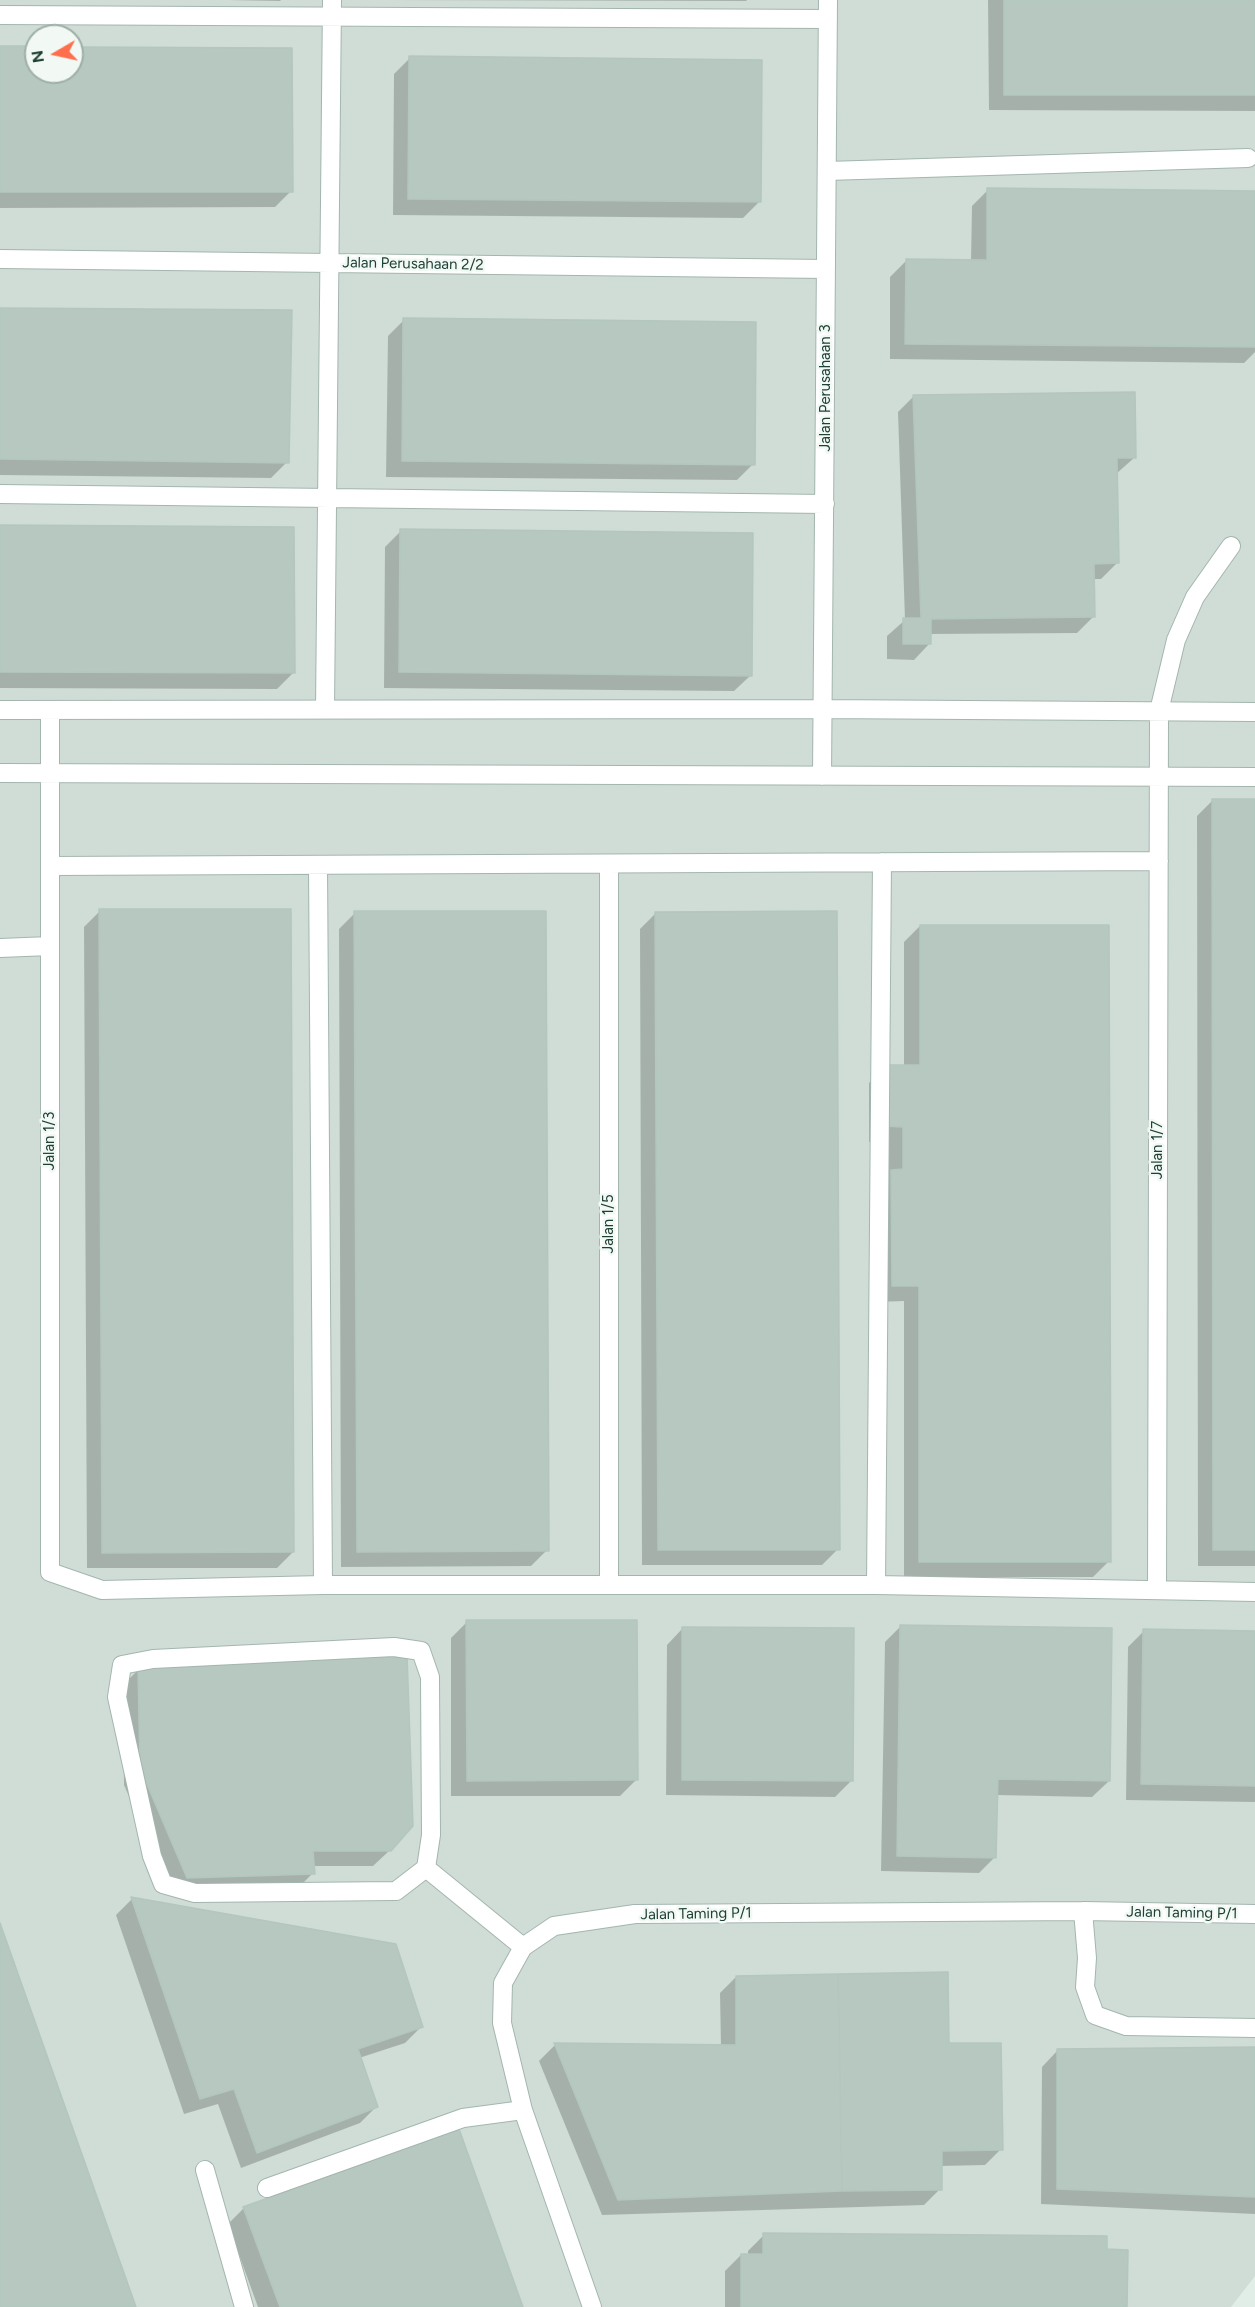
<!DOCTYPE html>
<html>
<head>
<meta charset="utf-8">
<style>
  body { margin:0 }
  #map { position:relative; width:1255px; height:2307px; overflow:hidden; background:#e1ede7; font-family:Figtree,sans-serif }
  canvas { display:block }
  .north { position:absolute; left:24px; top:24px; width:60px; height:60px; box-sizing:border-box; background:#f2f9f5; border:2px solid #9eafa8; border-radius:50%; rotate:261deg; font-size:16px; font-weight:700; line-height:24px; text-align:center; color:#1f4035 }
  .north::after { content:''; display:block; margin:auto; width:21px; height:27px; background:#ff6f4d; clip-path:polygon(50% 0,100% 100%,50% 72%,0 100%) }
</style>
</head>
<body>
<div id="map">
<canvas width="1255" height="2307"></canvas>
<div class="north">N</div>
</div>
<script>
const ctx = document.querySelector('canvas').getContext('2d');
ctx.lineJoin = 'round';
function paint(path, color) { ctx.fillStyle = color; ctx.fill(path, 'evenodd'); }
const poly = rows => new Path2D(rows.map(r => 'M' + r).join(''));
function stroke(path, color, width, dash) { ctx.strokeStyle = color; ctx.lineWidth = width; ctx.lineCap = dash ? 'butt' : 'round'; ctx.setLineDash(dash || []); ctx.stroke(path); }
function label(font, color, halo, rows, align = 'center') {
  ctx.font = font + ' Figtree,sans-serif'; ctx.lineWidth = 5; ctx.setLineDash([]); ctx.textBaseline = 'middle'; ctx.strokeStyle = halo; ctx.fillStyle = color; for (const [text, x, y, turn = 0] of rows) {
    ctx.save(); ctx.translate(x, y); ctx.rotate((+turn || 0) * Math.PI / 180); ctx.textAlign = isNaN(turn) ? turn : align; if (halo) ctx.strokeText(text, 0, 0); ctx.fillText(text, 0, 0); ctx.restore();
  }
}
paint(poly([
  [0,0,1255,0,1255,2276,1231,2307,0,2307],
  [36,36,72,36,72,72,36,72]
]), '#cfddd6');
paint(poly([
  [228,0,281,0,280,1],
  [390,0,747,0,746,1],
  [988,0,1255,0,1255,111,989,110],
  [0,47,36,48,36,72,72,72,72,48,291,191,275,207,0,208],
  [410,58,759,202,743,218,393,215,394,74],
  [988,190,1255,192,1255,352,1244,363,890,359,890,277,906,261,971,262,972,206],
  [0,309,287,462,271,478,0,475],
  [404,320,753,464,737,480,386,477,388,336],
  [914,396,1134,458,1116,474,1117,563,1101,579,1093,579,1093,617,1077,633,930,634,930,643,914,660,887,659,887,636,905,620,898,412],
  [0,526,293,673,277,689,0,688],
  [401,531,751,675,734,691,384,688,385,547],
  [1213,800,1255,800,1255,1566,1198,1566,1197,816],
  [100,911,293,1552,277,1568,87,1568,84,927],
  [355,913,547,1550,531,1566,341,1567,339,929],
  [656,913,838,1549,822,1565,642,1565,640,929],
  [920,926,1109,1561,1093,1577,904,1577,904,1301,876,1302,888,1142,869,1142,869,1083,885,1067,904,1067,904,942],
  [467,1622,636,1780,620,1796,451,1796,451,1638],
  [901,1626,1109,1781,1092,1797,996,1795,995,1857,979,1873,881,1871,885,1642],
  [683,1628,851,1781,835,1797,666,1795,667,1645],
  [1144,1631,1255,1633,1255,1802,1126,1800,1128,1647],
  [139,1669,390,1850,373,1866,313,1866,313,1873,297,1889,171,1893,124,1785,123,1685],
  [132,1899,421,2027,405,2043,359,2058,376,2107,360,2123,241,2168,218,2104,184,2114,116,1915],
  [736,1977,947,2044,1001,2149,985,2165,940,2166,940,2189,924,2205,602,2215,539,2061,555,2045,721,2046,720,1993],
  [1255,2048,1255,2214,1041,2204,1042,2067,1058,2050],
  [244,2208,522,2307,258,2307,228,2224],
  [764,2235,1105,2251,1126,2307,725,2307,725,2271,741,2255,748,2255,748,2251]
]), '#0003');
const building = poly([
  [1004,0,1255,0,1255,95,1004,95,1004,0],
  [0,46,36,46,36,72,72,72,72,47,292,48,293,192,0,192,0,46],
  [409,56,762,60,761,202,408,199,409,56],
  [987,188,1255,191,1255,347,905,344,906,259,987,260,987,188],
  [0,308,292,310,289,463,0,459,0,308],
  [403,318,756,322,755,465,402,461,403,318],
  [1135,392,1136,458,1117,458,1119,563,1094,564,1095,617,931,619,931,644,903,644,903,618,921,618,913,395,1135,392],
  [0,525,294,527,295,673,0,672,0,525],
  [400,529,753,533,752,676,399,672,400,529],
  [1212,799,1255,799,1255,1550,1213,1550,1212,799],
  [99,909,291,909,294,1552,102,1553,99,909],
  [354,911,546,911,549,1551,357,1552,354,911],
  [837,911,840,1550,658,1550,655,912,837,911],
  [920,925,1109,925,1111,1562,919,1562,919,1286,892,1286,891,1170,903,1169,903,1127,885,1126,885,1065,920,1065,920,925],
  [466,1620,637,1620,638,1780,467,1781,466,1620],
  [900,1625,1112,1628,1110,1781,998,1779,996,1858,897,1856,900,1625],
  [682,1627,854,1628,853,1781,682,1780,682,1627],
  [1143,1629,1255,1631,1255,1786,1141,1784,1143,1629],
  [407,1655,413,1826,391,1851,313,1851,315,1874,187,1878,140,1768,138,1668,407,1655],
  [131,1897,396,1944,423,2027,358,2049,378,2107,257,2153,234,2089,200,2099,131,1897],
  [0,1923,136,2307,0,2307,0,1923],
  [948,1972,949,2043,1001,2043,1003,2150,942,2151,942,2190,842,2191,838,1974,948,1972],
  [838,1974,842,2191,618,2200,554,2043,736,2045,736,1976,838,1974],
  [1255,2047,1255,2197,1057,2189,1057,2049,1255,2047],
  [459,2129,523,2307,280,2307,243,2207,459,2129],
  [763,2233,1107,2236,1107,2249,1128,2250,1127,2307,741,2307,741,2254,763,2254,763,2233]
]);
paint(building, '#b6c8c0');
stroke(building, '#b3c7be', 1.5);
const minor = poly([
  [0,15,828,19],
  [827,171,1248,158],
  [0,259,826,269],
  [0,494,825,504],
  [325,709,332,0],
  [0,710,823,709,1255,712],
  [50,710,50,1572,102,1590,323,1585,876,1585,1255,1592],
  [0,773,1255,777],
  [822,776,828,0],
  [609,864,609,1585],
  [318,865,323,1585],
  [50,866,1159,861],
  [0,948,50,946],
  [876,1585,882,862],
  [1157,1590,1159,711,1176,640,1195,597,1231,546],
  [394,1647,421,1651,430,1677,431,1835,426,1868,396,1891,195,1893,163,1884,152,1856,117,1697,122,1665,153,1659,394,1647],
  [426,1868,523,1947],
  [1083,1911,1087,1958,1085,1987,1095,2015,1126,2026,1255,2028],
  [205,2170,244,2307],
  [267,2188,463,2118,523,2110],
  [592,2307,523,2110,502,2023,503,1983,523,1947,554,1926,635,1914,1083,1911,1255,1914]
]);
stroke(minor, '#a3b6ae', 20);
stroke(minor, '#fff', 18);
label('15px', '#1f4035', '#f2f9f5', [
  ["Jalan Perusahaan 2/2",413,264,1],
  ["Jalan Perusahaan 3",826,388,-90],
  ["Jalan 1/3",50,1141,-90],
  ["Jalan 1/7",1158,1150,-90],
  ["Jalan 1/5",609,1224,-90],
  ["Jalan Taming P/1",1182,1913,1],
  ["Jalan Taming P/1",696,1914,-1]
]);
</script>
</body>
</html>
